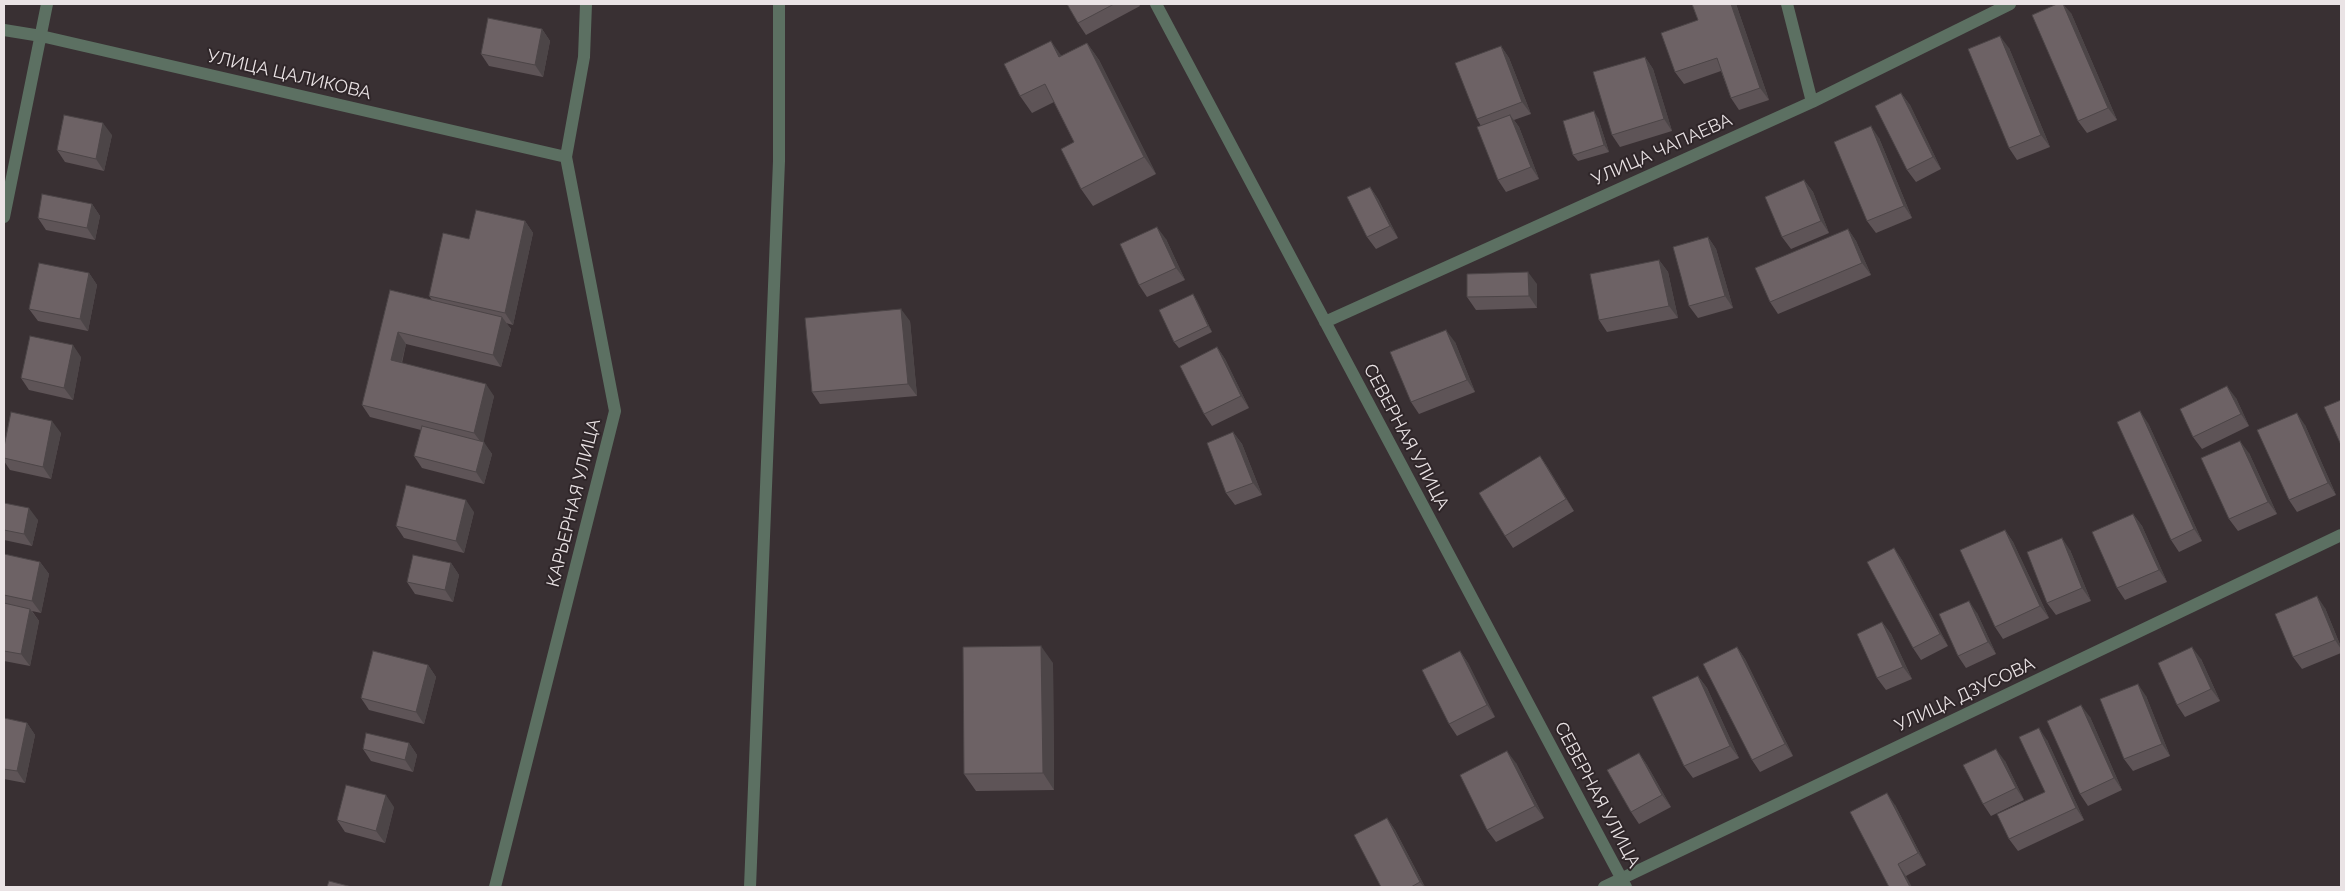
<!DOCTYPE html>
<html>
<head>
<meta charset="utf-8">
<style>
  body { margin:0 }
  #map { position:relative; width:2345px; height:891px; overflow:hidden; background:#393033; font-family:Raleway,sans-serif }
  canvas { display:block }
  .frame { position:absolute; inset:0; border:5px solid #eae3e5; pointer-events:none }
</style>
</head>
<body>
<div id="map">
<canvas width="2345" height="891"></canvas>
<div class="frame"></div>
</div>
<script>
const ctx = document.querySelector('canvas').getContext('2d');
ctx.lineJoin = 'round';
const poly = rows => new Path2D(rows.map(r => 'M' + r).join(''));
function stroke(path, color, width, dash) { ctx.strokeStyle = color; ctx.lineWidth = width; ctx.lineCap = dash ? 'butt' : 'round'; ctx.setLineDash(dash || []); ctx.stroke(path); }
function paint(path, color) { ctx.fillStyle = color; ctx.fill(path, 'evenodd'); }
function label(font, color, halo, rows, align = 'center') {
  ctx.font = font + ' Raleway,sans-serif'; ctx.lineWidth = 4; ctx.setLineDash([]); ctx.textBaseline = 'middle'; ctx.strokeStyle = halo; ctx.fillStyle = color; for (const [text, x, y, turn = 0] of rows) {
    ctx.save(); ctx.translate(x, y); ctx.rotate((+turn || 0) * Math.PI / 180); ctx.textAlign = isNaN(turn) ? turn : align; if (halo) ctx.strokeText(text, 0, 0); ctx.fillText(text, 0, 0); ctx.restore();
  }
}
stroke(poly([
  [1156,4,1626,887],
  [1787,4,1812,102],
  [4,30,41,36,566,157],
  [4,217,47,4],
  [1325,322,1812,102,2010,4],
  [495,887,615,411,566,157,584,57,586,4],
  [750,887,779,161,779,4],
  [1604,887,2341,535]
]), '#5c7062', 12);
paint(poly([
  [1067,4,1139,4,1140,6,1086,35,1078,23],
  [1692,4,1736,4,1769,100,1739,110,1731,98,1721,71,1684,84,1675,72,1698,20],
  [2071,13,2117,120,2087,133,2078,121],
  [542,29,550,41,543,77,489,66,481,54],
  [1087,43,1099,60,1156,174,1093,206,1081,189,1074,142,1054,102,1032,113,1020,96,1061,56],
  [1501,46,1509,58,1531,114,1514,120,1519,127,1539,179,1506,192,1498,180,1481,126,1477,119],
  [2009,48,2050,147,2017,160,2009,148],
  [1645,57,1653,69,1672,131,1620,147,1612,135],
  [1901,93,1910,105,1941,169,1916,182,1907,170],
  [1598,118,1609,152,1578,161,1573,155],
  [112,135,104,171,65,162,57,150],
  [1879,138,1912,218,1876,233,1867,221],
  [1804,180,1813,192,1829,233,1791,249,1782,237],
  [1370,187,1378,199,1398,238,1376,249,1367,237],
  [92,204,100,216,95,240,46,230,38,218],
  [525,221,533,233,513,325,506,323,511,329,501,367,406,344,402,363,494,396,483,442,492,454,484,484,422,468,414,456,421,430,370,417,362,405,390,290,432,300,429,296,469,239],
  [1848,229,1856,241,1871,275,1778,314,1770,302],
  [1708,237,1716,249,1733,308,1698,318,1689,306],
  [1166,239,1185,280,1147,297,1139,285],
  [1659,260,1668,272,1678,318,1607,332,1599,320],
  [89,273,97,285,88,331,38,321,29,309],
  [1537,284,1537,308,1476,310,1467,297],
  [1193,294,1197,301,1212,332,1179,348,1174,342],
  [910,321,917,396,820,404,812,392],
  [1455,342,1475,392,1419,414,1411,402],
  [1217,347,1225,359,1249,408,1212,426,1204,414],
  [81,357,73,400,29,390,21,378],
  [2236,398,2249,426,2202,449,2193,437],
  [2148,423,2202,541,2179,552,2171,540],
  [2305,425,2336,495,2297,512,2289,500],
  [1233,432,1242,444,1262,495,1235,505,1226,493],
  [61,433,51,479,10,470,4,461,4,447],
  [2249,453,2277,514,2238,531,2229,519],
  [1540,456,1548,468,1574,511,1513,548,1505,536],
  [4,503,38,520,32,546,4,540],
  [474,512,464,553,404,538,396,526],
  [2133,514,2142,526,2167,582,2125,600,2117,588],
  [2005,530,2013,542,2049,618,2003,639,1995,627],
  [1894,548,1902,560,1948,646,1921,660,1913,648],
  [2070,550,2091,601,2056,615,2047,603],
  [4,554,40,562,49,574,41,613,32,611,39,621,30,666,4,661],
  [451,563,459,575,453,602,415,594,407,582],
  [2325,608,2341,647,2341,653,2302,669,2293,657],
  [1977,613,1996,654,1966,668,1958,656],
  [1882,622,1891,634,1912,679,1886,690,1877,678],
  [1737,647,1745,659,1793,756,1760,772,1752,760],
  [1460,651,1468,663,1495,717,1457,736,1449,724],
  [2201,659,2220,701,2185,717,2177,705],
  [1053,663,1054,790,976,791,964,774],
  [428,665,436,677,424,724,369,710,361,698],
  [1698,676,1707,688,1739,758,1693,778,1684,766],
  [2146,696,2170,756,2133,771,2124,759],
  [2090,717,2122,790,2088,806,2080,794],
  [4,718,27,723,35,735,25,783,4,779],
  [2047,740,2084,820,2018,851,2009,839,2045,792],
  [409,743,417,755,413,772,371,761,363,749],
  [1639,753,1647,765,1671,807,1639,824,1631,812],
  [2005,761,2024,800,1991,816,1983,804],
  [1516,763,1544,818,1496,842,1487,830],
  [1895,805,1926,865,1906,876,1889,887],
  [394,807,385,843,345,832,337,820],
  [1387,818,1395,830,1425,887,1381,887]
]), '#5e5457');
paint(poly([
  [1731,4,1736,4,1769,100,1760,88],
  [2063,4,2071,13,2117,120,2108,108],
  [542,29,550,41,543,77,535,65],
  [2000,36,2009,48,2050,147,2041,135],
  [1051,41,1063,58,1059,57],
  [1087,43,1099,60,1156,174,1144,157],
  [1501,46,1509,58,1531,114,1522,102],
  [1645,57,1653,69,1672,131,1664,119],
  [1901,93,1910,105,1941,169,1933,157],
  [1594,111,1598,118,1609,152,1604,145],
  [1510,115,1519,127,1539,179,1531,167],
  [103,123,112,135,104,171,96,159],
  [1871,126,1879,138,1912,218,1904,206],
  [1804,180,1813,192,1829,233,1821,221],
  [1370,187,1378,199,1398,238,1390,226],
  [92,204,100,216,95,240,87,228],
  [525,221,533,233,513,325,505,313],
  [1157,227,1166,239,1185,280,1176,268],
  [1848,229,1856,241,1871,275,1862,263],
  [1708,237,1716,249,1733,308,1725,296],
  [1659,260,1668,272,1678,318,1669,306],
  [1528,272,1537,284,1537,308,1529,296],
  [89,273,97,285,88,331,80,319],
  [1193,294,1197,301,1212,332,1208,326],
  [901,309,910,321,917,396,908,384],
  [502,317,511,329,501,367,493,355],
  [1446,330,1455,342,1475,392,1467,380],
  [398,332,406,344,399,372,391,360],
  [73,345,81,357,73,400,64,388],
  [1217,347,1225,359,1249,408,1241,396],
  [486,384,494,396,483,445,474,433],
  [2227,386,2236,398,2249,426,2241,414],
  [2140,411,2148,423,2202,541,2194,529],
  [2297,413,2305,425,2336,495,2328,483],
  [52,421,61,433,51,479,43,467],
  [1233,432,1242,444,1262,495,1253,483],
  [2240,441,2249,453,2277,514,2268,502],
  [484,442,492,454,484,484,476,472],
  [1540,456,1548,468,1574,511,1566,499],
  [466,500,474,512,464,553,456,541],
  [29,508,38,520,32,546,24,534],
  [2133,514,2142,526,2167,582,2159,570],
  [2005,530,2013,542,2049,618,2040,606],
  [2062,538,2070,550,2091,601,2082,588],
  [1894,548,1902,560,1948,646,1940,634],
  [40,562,49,574,41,613,32,601],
  [451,563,459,575,453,602,445,590],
  [2317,596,2325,608,2341,647,2341,649,2335,640],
  [1969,601,1977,613,1996,654,1988,642],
  [30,609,39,621,30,666,21,654],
  [1882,622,1891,634,1912,679,1903,667],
  [1041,646,1053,663,1054,790,1043,773],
  [1737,647,1745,659,1793,756,1785,744],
  [2192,647,2201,659,2220,701,2211,689],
  [1460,651,1468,663,1495,717,1487,705],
  [428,665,436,677,424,724,416,712],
  [1698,676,1707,688,1739,758,1730,746],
  [2138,684,2146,696,2170,756,2162,744],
  [2081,705,2090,717,2122,790,2114,778],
  [27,723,35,735,25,783,17,771],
  [2039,728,2047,740,2084,820,2076,808],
  [409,743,417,755,413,772,405,760],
  [1996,749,2005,761,2024,800,2016,788],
  [1507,751,1516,763,1544,818,1535,806],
  [1639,753,1647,765,1671,807,1662,795],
  [1887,793,1895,805,1926,865,1918,853],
  [386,795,394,807,385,843,376,831],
  [1387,818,1395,830,1425,887,1424,887,1420,882],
  [1898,864,1906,876,1912,887,1910,887]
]), '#4c4547');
const building = poly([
  [1067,4,1114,4,1078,23,1067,4],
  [1692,4,1731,4,1760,88,1731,98,1717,58,1675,72,1661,33,1698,20,1692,4],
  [2057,4,2063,4,2108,108,2078,121,2032,15,2057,4],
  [488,18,542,29,535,65,481,54,488,18],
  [2000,36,2041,135,2009,148,1968,49,2000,36],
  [1051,41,1059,57,1087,43,1144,157,1081,189,1061,149,1074,142,1045,84,1020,96,1004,64,1051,41],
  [1501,46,1522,102,1477,119,1455,63,1501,46],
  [1645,57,1664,119,1612,135,1593,72,1645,57],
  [1901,93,1933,157,1907,170,1875,106,1901,93],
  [1594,111,1604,145,1573,155,1563,121,1594,111],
  [64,115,103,123,96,159,57,150,64,115],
  [1510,115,1531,167,1498,180,1477,127,1510,115],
  [1871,126,1904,206,1867,221,1834,142,1871,126],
  [1804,180,1821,221,1782,237,1765,197,1804,180],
  [1370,187,1390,226,1367,237,1347,197,1370,187],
  [42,194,92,204,87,228,38,218,42,194],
  [476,210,525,221,505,313,429,296,443,233,469,239,476,210],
  [1157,227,1176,268,1139,285,1120,244,1157,227],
  [1848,229,1862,263,1770,302,1755,268,1848,229],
  [1708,237,1725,296,1689,306,1673,247,1708,237],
  [1659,260,1669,306,1599,320,1590,274,1659,260],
  [39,263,89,273,80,319,29,309,39,263],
  [1528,272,1529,296,1467,297,1467,274,1528,272],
  [390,290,502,317,493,355,398,332,391,360,486,384,474,433,362,405,390,290],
  [1193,294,1208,326,1174,342,1159,310,1193,294],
  [901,309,908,384,812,392,805,318,901,309],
  [1446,330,1467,380,1411,402,1390,352,1446,330],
  [30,336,73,345,64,388,21,378,30,336],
  [1217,347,1241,396,1204,414,1180,366,1217,347],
  [2227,386,2241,414,2193,437,2180,409,2227,386],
  [2341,400,2341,445,2324,407,2341,400],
  [2140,411,2194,529,2171,540,2117,422,2140,411],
  [11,412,52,421,43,467,4,458,4,447,11,412],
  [2297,413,2328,483,2289,500,2257,430,2297,413],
  [422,426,484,442,476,472,414,456,422,426],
  [1233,432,1253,483,1226,493,1207,443,1233,432],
  [2240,441,2268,502,2229,519,2201,458,2240,441],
  [1540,456,1566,499,1505,536,1479,493,1540,456],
  [406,485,466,500,456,541,396,526,406,485],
  [4,503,29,508,24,534,4,530,4,503],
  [2133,514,2159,570,2117,588,2092,532,2133,514],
  [2005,530,2040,606,1995,627,1960,550,2005,530],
  [2062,538,2082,588,2047,603,2027,552,2062,538],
  [1894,548,1940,634,1913,648,1867,562,1894,548],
  [4,554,40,562,32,601,4,595,4,554],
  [413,555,451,563,445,590,407,582,413,555],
  [2317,596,2335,640,2293,657,2275,614,2317,596],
  [1969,601,1988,642,1958,656,1939,614,1969,601],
  [4,603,30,609,21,654,4,651,4,603],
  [1882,622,1903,667,1877,678,1857,634,1882,622],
  [1041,646,1043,773,964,774,963,647,1041,646],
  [1737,647,1785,744,1752,760,1703,664,1737,647],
  [2192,647,2211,689,2177,705,2158,663,2192,647],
  [373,651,428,665,416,712,361,698,373,651],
  [1460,651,1487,705,1449,724,1422,670,1460,651],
  [1698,676,1730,746,1684,766,1652,697,1698,676],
  [2138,684,2162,744,2124,759,2100,699,2138,684],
  [2081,705,2114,778,2080,794,2047,721,2081,705],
  [4,718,27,723,17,771,4,769,4,718],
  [2039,728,2076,808,2009,839,1997,814,2045,792,2019,737,2039,728],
  [366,733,409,743,405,760,363,749,366,733],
  [1996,749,2016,788,1983,804,1963,765,1996,749],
  [1507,751,1535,806,1487,830,1460,775,1507,751],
  [1639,753,1662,795,1631,812,1607,770,1639,753],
  [346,785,386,795,376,831,337,820,346,785],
  [1887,793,1918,853,1898,864,1910,887,1889,887,1850,812,1887,793],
  [1387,818,1420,882,1411,887,1381,887,1354,835,1387,818],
  [329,881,352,887,327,887,329,881]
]);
paint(building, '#6d6265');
stroke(building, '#4c4547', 1);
label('18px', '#eae3e5', '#2f2629', [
  ["УЛИЦА ЦАЛИКОВА",289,75,13],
  ["УЛИЦА ЧАПАЕВА",1662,150,-24],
  ["СЕВЕРНАЯ УЛИЦА",1406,437,62],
  ["КАРЬЕРНАЯ УЛИЦА",574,503,-76],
  ["УЛИЦА ДЗУСОВА",1965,695,-25],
  ["СЕВЕРНАЯ УЛИЦА",1597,795,62]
]);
</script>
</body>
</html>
